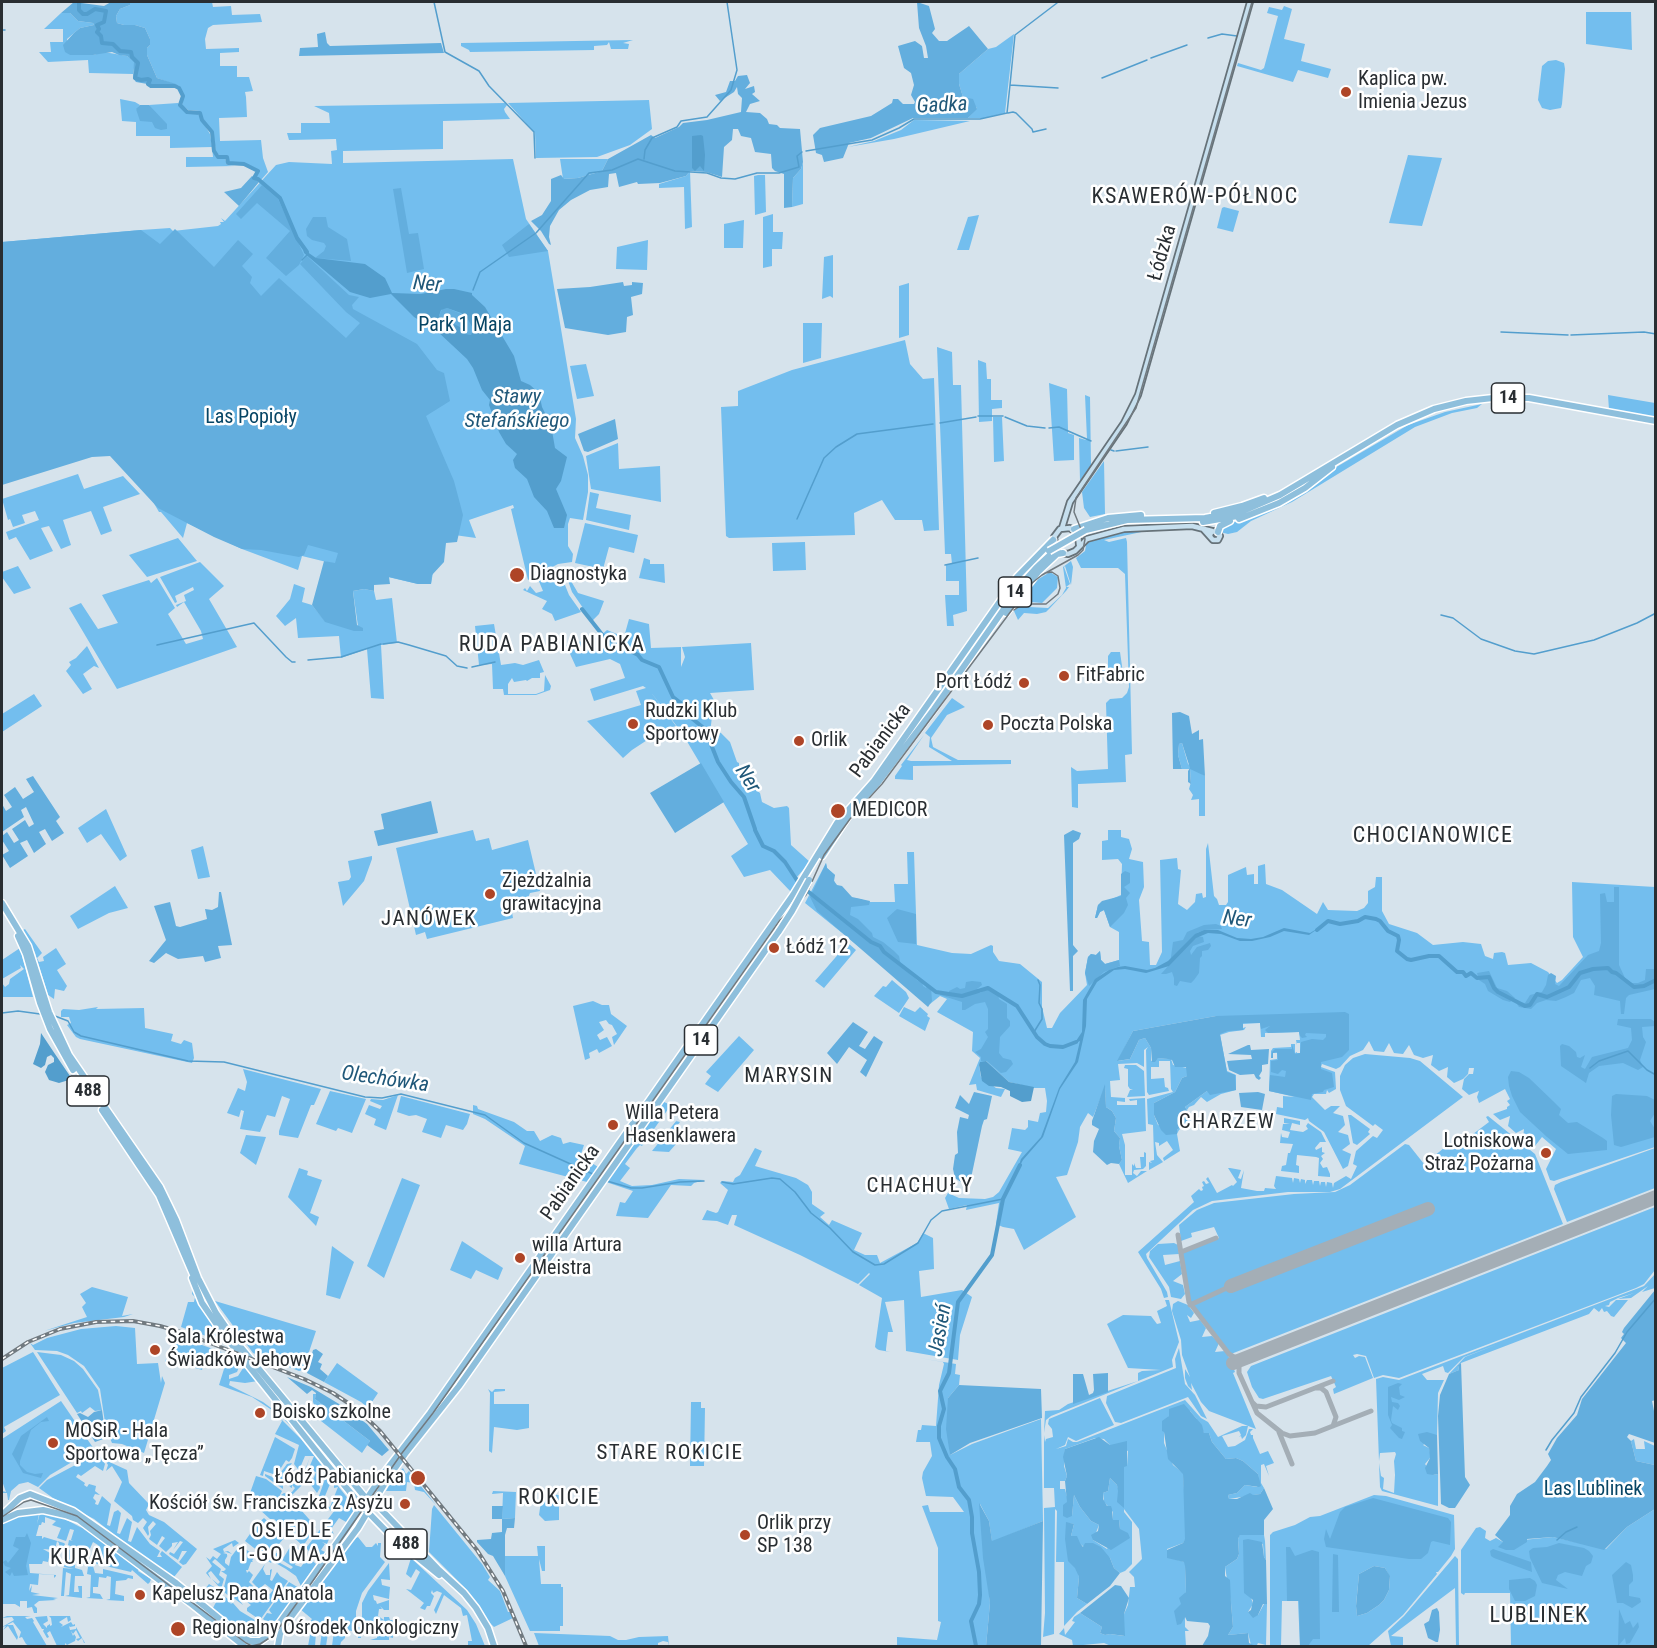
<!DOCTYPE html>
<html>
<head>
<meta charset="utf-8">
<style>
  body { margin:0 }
  #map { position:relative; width:1657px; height:1648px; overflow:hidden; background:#d6e3ec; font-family:"Roboto Condensed",sans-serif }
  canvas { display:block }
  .frame { position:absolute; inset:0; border:3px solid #292e32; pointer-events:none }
</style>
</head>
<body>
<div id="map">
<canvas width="1657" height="1648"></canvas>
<div class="frame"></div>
</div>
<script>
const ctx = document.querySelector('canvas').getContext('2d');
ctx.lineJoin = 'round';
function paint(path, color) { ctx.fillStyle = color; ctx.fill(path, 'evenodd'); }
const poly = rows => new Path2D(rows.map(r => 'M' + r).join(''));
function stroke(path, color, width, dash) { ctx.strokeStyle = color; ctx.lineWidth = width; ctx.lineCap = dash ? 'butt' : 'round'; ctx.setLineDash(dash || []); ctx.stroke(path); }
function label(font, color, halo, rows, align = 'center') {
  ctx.font = font + ' "Roboto Condensed",sans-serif'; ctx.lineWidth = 5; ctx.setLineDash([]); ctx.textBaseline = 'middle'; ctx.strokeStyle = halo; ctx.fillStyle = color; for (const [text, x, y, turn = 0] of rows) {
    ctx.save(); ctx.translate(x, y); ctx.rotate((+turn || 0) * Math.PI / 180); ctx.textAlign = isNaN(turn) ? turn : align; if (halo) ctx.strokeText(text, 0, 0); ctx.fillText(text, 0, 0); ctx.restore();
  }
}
paint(poly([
  [130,2,212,2,213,7,231,6,232,15,260,14,262,22,213,25,208,28,205,39,206,49,239,48,239,52,220,53,220,66,237,66,237,77,249,77,253,91,245,92,246,97,247,117,219,118,220,141,261,140,263,158,268,172,261,180,256,176,259,170,249,165,228,162,228,156,219,155,216,152,213,132,203,119,200,111,188,110,182,105,184,95,179,86,157,78,147,55,147,48,150,45,150,39,145,28,135,25,124,25,117,23,116,16,120,9,130,5],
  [1284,6,1292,9,1284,39,1305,44,1301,61,1331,69,1328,78,1298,70,1293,82,1237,66,1238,63,1261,70,1264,68,1278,16,1267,13,1269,7,1282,10],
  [1586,12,1631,12,1632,50,1586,44],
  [61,13,70,13,78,21,93,23,94,25,80,28,67,39,70,55,93,55,104,52,127,56,135,62,133,74,89,73,88,60,48,62,39,52,51,52,50,42,63,42,63,29,44,29],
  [1014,34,1005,113,984,118,968,118,977,108,963,97,959,84,959,74,988,49,996,47],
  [633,40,623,43,629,44,628,49,611,49,609,42,607,45,594,46,594,50,470,52,469,50,461,46,461,43],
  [1556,60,1564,63,1565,69,1562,104,1561,108,1550,110,1542,108,1538,100,1542,66,1548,61],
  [120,99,135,102,140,105,136,110,151,109,149,105,178,103,187,114,198,114,210,134,213,152,217,158,225,158,227,165,235,166,186,167,186,157,213,157,212,147,170,148,170,136,136,136,136,122,122,121],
  [649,100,652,129,630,145,597,157,536,158,535,133,508,103],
  [505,103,507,105,504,109,505,112,510,119,443,121,443,149,343,151,343,163,513,159,526,219,548,251,576,419,575,438,583,456,588,475,588,492,583,520,570,518,568,524,568,546,573,554,572,562,558,564,528,580,511,509,514,508,513,505,469,520,476,538,440,533,431,584,418,584,388,577,302,556,298,570,242,549,187,523,183,538,161,512,159,512,2,242,141,230,170,228,173,231,218,226,221,224,220,222,224,222,221,218,225,221,276,165,289,162,332,164,331,151,337,150,336,139,289,140,287,133,301,133,301,123,330,123,329,113,314,106],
  [914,120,970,121,894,139,848,147,874,141,901,130],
  [1408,155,1442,158,1422,226,1389,223],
  [560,159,608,159,602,171,578,178,563,179],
  [803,162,803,204,792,207,793,178,801,169],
  [690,171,692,227,685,229,684,187,659,188,659,184,686,176],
  [758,175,765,175,766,212,755,215,754,176],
  [1224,207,1239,211,1233,232,1217,228,1222,208],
  [773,214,773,232,783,232,782,249,772,249,772,266,763,268,763,217],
  [979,215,969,250,957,250,968,217],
  [744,220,743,248,724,248,724,224],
  [648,240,647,270,616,269,617,247],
  [833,255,833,298,830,296,822,299,824,257],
  [909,283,909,335,899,338,899,286],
  [803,323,822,323,821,358,803,363],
  [905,340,910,364,923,379,934,378,939,530,924,531,922,520,895,520,882,500,854,513,855,535,729,538,726,536,721,407,738,406,738,391,792,370],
  [937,347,952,352,953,385,961,385,967,611,953,615,954,626,947,626,945,595,959,595,959,581,946,581,946,564,952,564,951,554,945,554],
  [978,360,986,363,987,379,991,379,991,400,1002,400,1002,408,992,409,992,421,979,422],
  [586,364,594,396,577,399,570,366],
  [1049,383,1067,389,1068,430,1068,433,1074,435,1074,460,1054,461],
  [1085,395,1090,397,1091,465,1080,481,1079,438,1086,440,1087,439],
  [1608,395,1655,403,1655,419,1609,410],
  [1482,404,1477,408,1452,413,1415,427,1292,502,1251,521,1237,532,1228,534,1220,532,1223,525,1252,517,1284,503,1333,469,1408,425,1445,412],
  [993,417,1002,417,1004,461,994,462],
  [618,443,619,469,660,466,661,502,591,489,586,456],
  [1104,461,1105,514,1090,517,1084,508,1082,492],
  [78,474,84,489,123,476,140,494,103,507,112,531,101,535,91,511,63,520,71,545,61,549,49,526,41,528,53,551,30,560,16,537,9,540,6,532,39,520,35,511,22,515,25,523,13,527,10,519,8,520,2,499],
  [590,492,599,494,596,508,631,515,629,530,586,520],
  [585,523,638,535,634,553,609,547,603,569,575,563],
  [1197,528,1146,531,1104,540,1109,542,1126,538,1127,542,1132,754,1125,755,1126,782,1078,784,1078,808,1072,807,1071,767,1077,771,1108,769,1106,703,1110,699,1122,698,1127,693,1129,687,1125,574,1118,568,1081,568,1076,558,1085,551,1087,540,1105,534,1139,529],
  [178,538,197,561,147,577,129,555],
  [805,542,806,570,773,571,772,543],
  [644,558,650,560,650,564,664,564,665,583,639,578],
  [1071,561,1073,567,1071,585,1065,566,1064,567,1070,584,1066,587,1069,587,1066,591,1050,608,1046,612,1037,614,1024,613,1018,620,1014,611,1018,607,1025,605,1029,607,1048,608,1062,595,1066,588,1063,567],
  [200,562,224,586,209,599,237,647,117,689,69,608,81,603,98,629,118,623,102,595,149,580,151,583,157,578,175,608,168,614,186,644,203,639,201,631,184,602,177,607,176,605,186,601,184,595,194,590,193,587,175,596,177,602,175,603,160,577],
  [18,566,31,588,14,594,2,577,2,572],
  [564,569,578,593,604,601,599,614,592,621,572,592],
  [559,570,569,595,581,612,555,621,552,614,542,609,547,601,523,590,525,588,527,591,530,586,536,593,543,591,538,579,552,571],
  [1050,572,1058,577,1057,588,1042,603,1031,602,1028,598,1027,592,1037,580],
  [294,584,305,588,302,602,312,605,325,621,358,626,353,591,364,589,374,591,376,600,392,598,397,643,381,645,384,699,371,698,367,649,341,658,339,636,298,638,296,618,285,626,276,616,290,599],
  [629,619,649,624,651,648,681,647,681,667,685,657,682,647,751,643,754,690,710,693,714,700,710,733,717,735,718,732,721,733,730,742,737,762,739,763,739,772,746,782,760,793,762,802,774,808,787,806,789,808,791,845,810,862,797,877,800,879,808,868,801,881,800,880,791,892,770,870,744,877,731,856,748,844,682,733,650,691,676,726,664,729,632,750,623,758,587,721,641,705,636,691,646,688,643,686,594,701,590,689,625,678,620,664,610,659,576,667,566,645,599,637,607,630,624,637],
  [494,624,501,665,515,663,523,665,539,660,544,672,540,673,540,678,532,678,527,681,526,680,514,682,512,678,508,684,508,694,536,694,544,691,545,675,551,686,550,690,536,695,504,695,503,689,493,689,492,664,479,665,475,626],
  [87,646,99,668,94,666,83,674,92,689,83,694,66,671,71,665,69,662,76,658],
  [1111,652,1120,652,1123,673,1119,676,1096,677,1099,670,1108,670,1108,656],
  [34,694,42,706,2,732,2,714],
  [952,698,965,707,947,715,931,738,933,747,958,760,1011,760,1011,764,913,766,913,780,895,779,895,776,902,766,901,765,924,735,907,760,911,761,952,761,929,747,930,737,925,733],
  [1182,743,1188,764,1205,776,1205,816,1199,816,1199,799,1191,800,1193,795,1189,789,1191,782,1190,769,1182,769,1178,755,1179,744],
  [106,809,127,856,120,861,101,834,87,843,78,828],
  [473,830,476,841,489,838,492,850,528,840,540,891,530,893,528,898,515,902,511,906,513,918,427,939,425,932,416,935,396,848],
  [1108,830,1121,830,1121,837,1129,839,1132,849,1129,859,1143,862,1144,887,1139,900,1142,941,1149,942,1150,965,1156,965,1162,952,1160,860,1177,858,1178,869,1181,870,1178,904,1187,910,1195,902,1196,894,1202,893,1203,898,1206,897,1206,849,1208,843,1214,896,1217,899,1219,905,1226,905,1228,902,1228,875,1246,867,1247,875,1254,874,1254,884,1258,884,1258,866,1265,864,1266,884,1282,890,1317,914,1323,902,1328,910,1357,911,1364,908,1368,903,1368,891,1375,887,1376,877,1382,877,1382,911,1389,924,1417,933,1433,945,1463,942,1481,944,1485,956,1493,959,1494,953,1502,952,1505,953,1508,965,1531,963,1548,972,1557,983,1562,980,1583,957,1573,937,1572,882,1655,887,1655,1147,1554,1181,1550,1180,1546,1169,1556,1149,1542,1137,1535,1146,1532,1146,1523,1139,1524,1129,1516,1133,1508,1126,1510,1116,1500,1120,1493,1114,1507,1109,1507,1107,1510,1105,1507,1101,1510,1099,1505,1089,1479,1103,1477,1097,1479,1091,1469,1095,1462,1089,1464,1079,1469,1074,1473,1074,1474,1068,1469,1068,1468,1074,1463,1079,1454,1083,1447,1077,1448,1067,1439,1071,1431,1065,1433,1055,1423,1058,1414,1055,1409,1045,1403,1054,1394,1053,1389,1043,1384,1052,1374,1051,1369,1041,1363,1050,1350,1056,1340,1067,1336,1069,1322,1064,1321,1067,1335,1072,1336,1089,1329,1093,1327,1090,1326,1094,1314,1094,1312,1097,1325,1110,1331,1106,1340,1106,1333,1113,1343,1116,1345,1125,1338,1132,1348,1135,1350,1144,1342,1150,1351,1154,1348,1166,1343,1169,1324,1132,1309,1121,1308,1118,1305,1120,1276,1114,1277,1107,1283,1108,1283,1096,1295,1097,1269,1091,1270,1060,1277,1059,1277,1053,1273,1053,1273,1058,1271,1058,1271,1051,1273,1048,1291,1047,1291,1044,1295,1044,1295,1053,1297,1052,1297,1046,1297,1053,1300,1053,1300,1043,1297,1043,1297,1045,1296,1040,1300,1040,1299,1032,1265,1033,1265,1037,1261,1037,1260,1023,1243,1024,1243,1028,1246,1027,1244,1030,1229,1032,1220,1035,1227,1071,1236,1075,1236,1090,1221,1094,1207,1102,1201,1097,1194,1105,1189,1107,1187,1110,1192,1119,1179,1130,1177,1134,1180,1151,1164,1161,1163,1158,1173,1150,1167,1141,1159,1146,1159,1143,1155,1142,1157,1155,1163,1162,1149,1170,1149,1162,1152,1163,1150,1161,1154,1160,1154,1155,1153,1125,1148,1124,1147,1099,1173,1092,1171,1089,1170,1061,1159,1061,1159,1067,1151,1067,1151,1079,1164,1078,1165,1087,1168,1088,1169,1091,1149,1095,1147,1092,1146,1050,1148,1047,1144,1050,1144,1067,1137,1063,1118,1064,1120,1080,1110,1081,1111,1097,1125,1098,1125,1102,1117,1101,1117,1105,1137,1105,1137,1100,1130,1101,1129,1099,1145,1098,1146,1131,1122,1134,1125,1145,1125,1175,1132,1175,1132,1164,1134,1166,1134,1163,1136,1168,1141,1168,1140,1157,1144,1157,1144,1152,1146,1153,1146,1166,1143,1169,1134,1170,1133,1173,1137,1176,1141,1171,1147,1171,1128,1183,1119,1164,1122,1160,1119,1146,1120,1138,1114,1131,1116,1118,1112,1111,1106,1107,1105,1087,1093,1117,1088,1113,1080,1127,1078,1142,1067,1175,1056,1177,1076,1217,1024,1250,1014,1229,1003,1227,996,1224,999,1203,966,1210,967,1205,949,1209,945,1198,948,1193,959,1198,985,1199,993,1197,999,1192,1022,1152,1008,1149,1012,1128,1025,1130,1028,1127,1028,1120,1038,1122,1040,1113,1046,1112,1047,1101,1045,1088,1034,1088,1009,1082,986,1061,979,1065,981,1077,996,1088,1005,1089,1001,1097,977,1090,976,1084,969,1085,980,1058,972,1051,973,1032,937,1012,947,999,940,996,930,1004,805,903,826,863,827,868,835,875,833,878,836,886,850,898,861,899,867,902,895,902,894,884,908,884,907,852,914,852,917,945,952,953,971,954,991,945,993,946,993,952,999,961,1020,964,1042,982,1042,1007,1047,1028,1052,1028,1060,1013,1087,985,1085,973,1088,957,1091,954,1096,955,1100,951,1101,960,1105,964,1119,960,1119,932,1110,927,1104,910,1100,912,1097,918,1095,918,1098,905,1121,895,1122,864,1118,859,1102,860,1102,841,1108,840],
  [1216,1016,1207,1091,1185,1107,1192,1118,1177,1130,1158,1125,1154,1115,1154,1103,1175,1092,1182,1078,1187,1076,1187,1068,1173,1065,1171,1059,1158,1058,1151,1061,1151,1048,1145,1038,1139,1040,1130,1059,1118,1061,1133,1031],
  [203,846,210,877,198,879,191,850],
  [372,856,372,859,364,881,343,906,338,882,349,880,351,877,348,861],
  [115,886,128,908,109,913,78,929,70,916],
  [25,929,42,953,37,958,39,962,44,961,43,957,56,948,66,964,57,970,67,986,64,991,55,989,54,999,48,995,35,953,23,930],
  [848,943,856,950,824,988,815,981],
  [20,948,33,997,2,997,2,983,5,987,9,984,10,979,24,969,20,965,21,968,2,979,2,960],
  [892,980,906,992,909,998,899,1013,874,996,883,986,886,987],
  [593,1001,602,1005,609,1005,611,1014,627,1026,614,1045,612,1037,617,1034,612,1025,609,1024,606,1020,599,1022,604,1030,597,1035,600,1040,607,1037,612,1046,599,1053,597,1049,589,1053,590,1058,585,1060,573,1006],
  [98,1007,96,1009,144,1008,145,1028,173,1034,171,1041,181,1044,184,1040,192,1043,194,1058,192,1063,80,1039,76,1037,67,1025,71,1023,69,1017,61,1017,61,1011,63,1009,79,1010],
  [904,1007,915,1012,920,1007,928,1014,927,1016,930,1018,925,1031,899,1016],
  [739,1036,754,1050,718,1092,705,1084,711,1076,706,1072],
  [1365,1054,1410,1058,1420,1061,1463,1097,1340,1189,1330,1192,1288,1192,1212,1201,1193,1210,1146,1254,1147,1258,1167,1292,1168,1297,1164,1298,1161,1289,1138,1252,1194,1202,1191,1196,1199,1189,1201,1191,1203,1190,1202,1187,1204,1186,1202,1182,1204,1181,1206,1184,1209,1183,1206,1179,1208,1177,1217,1193,1232,1185,1233,1186,1237,1182,1228,1168,1230,1168,1241,1170,1238,1178,1241,1179,1244,1170,1241,1188,1257,1191,1264,1191,1265,1188,1276,1189,1274,1186,1276,1176,1292,1178,1293,1183,1294,1178,1299,1179,1300,1183,1301,1179,1305,1180,1305,1184,1307,1180,1312,1180,1313,1185,1314,1181,1319,1181,1320,1186,1321,1182,1325,1182,1326,1187,1327,1182,1332,1183,1333,1188,1334,1183,1346,1176,1351,1179,1357,1166,1353,1164,1356,1151,1373,1136,1377,1138,1383,1130,1375,1124,1373,1126,1346,1106,1340,1090,1340,1076,1345,1065,1353,1058],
  [1125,1065,1136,1065,1144,1071,1145,1096,1127,1097,1130,1090,1133,1089,1130,1089,1128,1086,1128,1069,1124,1068],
  [243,1069,321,1089,314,1105,311,1105,298,1138,279,1135,279,1131,290,1099,282,1096,275,1117,267,1115,260,1132,240,1129,244,1111,241,1110,239,1117,227,1113,238,1088,245,1091,247,1082],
  [330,1091,366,1099,352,1133,338,1128,336,1131,316,1124],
  [398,1095,386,1130,374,1125,376,1119,365,1114,369,1105,380,1109,382,1106,370,1101,371,1099,383,1100],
  [401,1096,470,1114,467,1124,463,1130,446,1125,441,1138,422,1132,427,1119,416,1115,409,1116,397,1112],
  [664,1102,671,1105,642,1146,640,1145,637,1148,625,1164,630,1168,620,1181,632,1186,652,1185,679,1179,704,1180,694,1183,691,1186,671,1185,648,1218,616,1216,620,1202,625,1203,633,1191,606,1182],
  [473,1105,477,1106,478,1109,514,1122,527,1131,534,1131,540,1141,552,1135,561,1138,563,1144,570,1142,584,1145,580,1157,589,1161,598,1167,587,1182,519,1164,525,1146,485,1119,473,1114],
  [681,1115,676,1121,680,1122,677,1126,681,1130,687,1126,675,1142,676,1144,669,1152,652,1151],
  [1348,1115,1351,1115,1370,1129,1368,1132,1370,1134,1357,1145,1353,1143],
  [1488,1116,1535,1154,1563,1224,1231,1354,1192,1304,1188,1295,1182,1253,1219,1238,1214,1227,1191,1233,1192,1237,1181,1241,1179,1225,1197,1210,1214,1203,1294,1194,1335,1192,1350,1185,1405,1144,1409,1145,1424,1164,1449,1144,1453,1149,1489,1122,1486,1117],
  [1284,1118,1300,1121,1300,1125,1292,1123,1290,1130,1303,1132,1308,1129,1306,1126,1308,1123,1321,1132,1326,1142,1320,1142,1315,1148,1316,1150,1322,1147,1322,1152,1325,1153,1321,1156,1323,1159,1320,1163,1323,1168,1327,1167,1330,1174,1330,1177,1318,1176,1319,1158,1316,1157,1297,1155,1296,1165,1299,1166,1299,1173,1281,1171,1282,1166,1286,1165,1288,1153,1290,1153,1293,1144,1280,1143,1281,1133,1282,1137,1288,1138,1290,1132,1282,1130,1283,1124,1290,1124,1284,1123],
  [246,1135,266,1137,256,1165,240,1153],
  [755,1148,762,1151,755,1166,796,1178,808,1185,812,1192,812,1204,825,1213,820,1217,829,1225,832,1220,862,1233,854,1250,865,1255,877,1255,880,1263,917,1243,923,1233,933,1238,934,1269,919,1271,921,1297,962,1290,972,1297,960,1335,958,1360,906,1351,904,1300,885,1302,893,1332,888,1332,886,1349,886,1351,890,1352,879,1350,877,1349,875,1347,882,1298,859,1285,870,1274,869,1273,858,1284,800,1255,734,1225,737,1215,732,1215,728,1225,717,1221,702,1220,707,1210,716,1213,718,1212,728,1190,720,1183,722,1181,733,1182,735,1178,740,1175],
  [1655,1148,1655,1188,1567,1222,1554,1189,1555,1185,1561,1182],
  [299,1168,308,1171,307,1175,322,1180,310,1213,319,1217,316,1226,288,1197],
  [402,1178,420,1185,384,1278,367,1266],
  [1655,1207,1655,1270,1644,1284,1636,1288,1399,1378,1383,1375,1374,1378,1366,1356,1357,1354,1353,1355,1355,1358,1359,1356,1365,1357,1373,1378,1334,1394,1333,1389,1336,1387,1331,1376,1263,1399,1259,1398,1252,1387,1247,1372,1251,1366],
  [462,1241,503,1268,498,1280,476,1270,471,1279,450,1270],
  [1174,1243,1178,1245,1179,1254,1163,1255,1165,1265,1180,1261,1182,1274,1173,1281,1183,1285,1185,1294,1181,1299,1171,1297,1169,1287,1149,1257,1150,1251,1158,1244],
  [332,1246,354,1262,340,1299,326,1295],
  [1655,1274,1655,1288,1642,1292,1648,1286,1631,1298,1618,1299,1634,1293,1618,1298,1610,1302,1609,1305,1605,1306,1609,1307,1616,1300,1628,1300,1614,1317,1611,1316,1607,1311,1604,1312,1602,1308,1599,1312,1594,1308,1589,1314,1461,1363,1458,1365,1459,1370,1449,1374,1465,1357,1498,1344,1464,1357,1448,1373,1445,1372,1443,1366,1422,1374,1427,1380,1444,1380,1438,1393,1437,1435,1423,1445,1429,1448,1430,1452,1430,1458,1425,1464,1433,1475,1438,1474,1438,1506,1382,1491,1380,1487,1379,1463,1381,1476,1384,1478,1383,1489,1394,1493,1395,1475,1394,1461,1396,1454,1395,1452,1380,1453,1379,1461,1376,1379,1383,1377,1399,1380,1644,1286],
  [92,1287,128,1297,122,1316,133,1314,124,1317,74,1323,44,1331,87,1317,82,1307,86,1303,80,1294],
  [193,1288,200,1306,223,1342,181,1327,188,1302,194,1302,195,1297,192,1294],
  [1165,1300,1169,1300,1179,1342,1172,1360,1173,1367,1051,1416,1046,1420,1044,1433,1045,1411,1059,1410,1068,1404,1138,1381,1138,1373,1142,1371,1161,1370,1128,1368,1107,1324,1123,1315,1151,1316,1157,1324,1161,1323,1157,1311,1167,1306],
  [215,1301,316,1331,303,1370,299,1371,253,1353],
  [1178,1301,1188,1305,1194,1313,1191,1318,1187,1315,1190,1322,1200,1320,1206,1328,1202,1337,1212,1336,1219,1343,1215,1352,1225,1351,1228,1355,1235,1372,1233,1373,1256,1429,1209,1411,1201,1402,1191,1383,1192,1390,1188,1386,1185,1378,1185,1369,1190,1377,1182,1355,1181,1340,1172,1311,1173,1304],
  [116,1326,135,1328,137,1364,158,1363,161,1383,162,1376,165,1383,144,1453,122,1444,112,1443,106,1429,100,1389,84,1366,68,1355,57,1351,35,1350,30,1343,33,1345,47,1338,81,1329],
  [177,1336,227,1354,224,1361,204,1362,202,1370,179,1363,165,1362,165,1360,168,1359,174,1338,177,1339],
  [1179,1348,1185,1384,1195,1395,1207,1419,1201,1416,1188,1397,1121,1423,1115,1422,1106,1403,1107,1396,1176,1368,1175,1359],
  [33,1352,60,1395,4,1427,6,1431,2,1434,2,1368],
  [37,1352,61,1355,74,1361,83,1369,98,1390,102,1410,95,1411,90,1407,82,1413,81,1411,77,1413],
  [229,1353,237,1357,240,1365,237,1372,229,1375,229,1379,238,1376,245,1365,258,1381,245,1383,230,1381,229,1385,263,1402,287,1420,357,1503,355,1505,299,1434,281,1416,252,1397,219,1385],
  [919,1358,956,1364,955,1374,960,1375,959,1385,948,1398,950,1455,972,1444,1041,1419,1043,1521,992,1542,989,1521,980,1504,990,1603,986,1646,897,1646,897,1637,937,1640,941,1622,938,1621,938,1548,922,1506,928,1505,930,1512,964,1512,953,1497,926,1496,922,1478,923,1472,932,1456,930,1442,916,1442,918,1430,921,1430,922,1425,936,1426,939,1385,944,1364,943,1362],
  [337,1363,378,1393,368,1408,361,1402,324,1382],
  [488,1389,492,1392,495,1389,505,1389,505,1391,494,1392,494,1404,529,1404,529,1428,517,1430,494,1427,492,1453,489,1451,490,1393],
  [313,1394,316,1394,315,1399,370,1441,362,1453,321,1421,313,1402],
  [1100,1398,1114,1425,1076,1441,1068,1437,1065,1445,1056,1449,1066,1446,1068,1439,1073,1442,1077,1442,1185,1400,1201,1418,1208,1422,1218,1437,1242,1426,1248,1426,1246,1435,1242,1439,1241,1436,1239,1437,1241,1435,1239,1431,1222,1436,1228,1447,1235,1446,1245,1440,1249,1429,1253,1429,1250,1432,1251,1435,1253,1435,1253,1438,1260,1454,1268,1451,1274,1463,1266,1466,1269,1476,1264,1464,1261,1465,1261,1483,1264,1488,1260,1494,1229,1499,1228,1495,1237,1493,1245,1485,1257,1487,1259,1484,1258,1474,1243,1461,1236,1458,1226,1459,1212,1442,1209,1433,1204,1433,1196,1418,1190,1411,1169,1416,1164,1432,1164,1443,1173,1465,1183,1473,1186,1524,1185,1540,1183,1543,1167,1549,1167,1557,1185,1562,1186,1592,1181,1604,1185,1616,1185,1627,1189,1631,1185,1631,1186,1646,1111,1646,1104,1643,1073,1646,1072,1640,1059,1634,1064,1628,1065,1635,1075,1622,1072,1621,1074,1617,1080,1613,1102,1627,1100,1633,1105,1635,1110,1634,1124,1636,1124,1614,1128,1605,1130,1587,1135,1587,1134,1577,1129,1572,1142,1559,1139,1529,1124,1509,1124,1512,1132,1522,1132,1564,1125,1571,1120,1573,1114,1568,1110,1558,1084,1547,1071,1536,1074,1524,1066,1523,1079,1577,1077,1598,1087,1604,1077,1612,1064,1626,1064,1562,1056,1562,1057,1511,1055,1509,1054,1634,1043,1637,1045,1613,1044,1508,1055,1507,1054,1488,1044,1488,1044,1435,1045,1442,1046,1439,1053,1437,1052,1429,1048,1424,1049,1419],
  [1095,1438,1104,1439,1110,1445,1128,1451,1127,1466,1124,1466,1124,1507,1117,1485,1110,1478,1108,1491,1103,1493,1104,1502,1113,1512,1113,1520,1119,1520,1120,1529,1107,1549,1093,1540,1099,1525,1091,1521,1080,1507,1074,1495,1072,1516,1065,1489,1060,1489,1060,1481,1065,1481,1067,1476,1064,1466,1065,1449],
  [61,1401,94,1449,50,1475,38,1487,28,1482,19,1484,11,1491,9,1500,8,1500,7,1493,2,1493,2,1491,6,1492,2,1481,2,1439],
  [691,1402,701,1402,701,1408,705,1408,704,1466,690,1466],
  [280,1418,301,1439,353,1505,354,1512,348,1523,339,1518,331,1529,334,1534,327,1529,321,1537,324,1540,329,1539,327,1544,322,1542,325,1544,321,1550,325,1552,328,1547,330,1549,323,1559,320,1557,318,1560,306,1548,338,1506,339,1502,336,1500,331,1511,327,1506,328,1503,328,1506,330,1507,338,1487,334,1488,334,1485,330,1484,325,1496,328,1499,324,1500,327,1502,325,1504,319,1496,325,1479,321,1478,319,1484,320,1488,317,1493,311,1485,316,1472,312,1471,308,1479,309,1483,303,1475,310,1457,304,1474,306,1475,314,1456,305,1456,300,1468,301,1473,294,1464,299,1445,275,1434,282,1421],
  [275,1437,295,1449,292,1458,289,1462,286,1460,279,1471,281,1472,287,1464,292,1463,287,1470,293,1475,296,1471,297,1475,305,1482,292,1495,289,1492,292,1492,295,1488,292,1485,292,1488,290,1487,288,1482,285,1482,283,1485,283,1489,265,1476,265,1474,275,1478,276,1475,264,1471,263,1476,260,1475],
  [1634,1439,1636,1449,1645,1449,1644,1441,1655,1446,1655,1465,1636,1461,1631,1441],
  [98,1453,105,1464,103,1471,95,1466,81,1476,78,1474,76,1477,85,1483,84,1485,87,1487,89,1484,96,1486,95,1491,100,1495,95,1494,93,1498,96,1501,95,1504,98,1505,102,1496,111,1504,107,1525,110,1526,114,1512,118,1510,121,1513,117,1533,120,1534,127,1518,132,1522,128,1541,131,1542,137,1527,150,1544,160,1551,157,1557,162,1557,160,1554,162,1551,182,1567,174,1577,137,1552,94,1519,53,1498,39,1488,47,1480],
  [105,1460,127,1470,129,1483,149,1504,146,1510,149,1515,164,1522,197,1549,186,1564,183,1565,179,1562,187,1551,182,1551,178,1560,169,1554,170,1552,174,1554,183,1542,180,1541,173,1550,178,1542,172,1543,172,1546,166,1552,159,1546,165,1538,162,1536,157,1545,149,1539,151,1535,150,1531,156,1524,153,1521,148,1527,149,1534,148,1536,143,1528,147,1522,143,1518,138,1523,133,1520,132,1516,114,1501,122,1482,112,1466,106,1471,108,1465],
  [403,1468,406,1474,409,1471,436,1505,424,1492,415,1490,414,1483,407,1482,406,1491,386,1491,394,1477],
  [256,1476,266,1479,282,1491,276,1503,284,1500,285,1498,281,1495,284,1493,287,1494,298,1506,296,1510,298,1511,301,1510,316,1527,303,1546,274,1519,270,1519,249,1500,249,1497,252,1497,249,1496],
  [493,1491,516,1492,515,1518,502,1519,503,1493,492,1494],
  [542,1494,559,1495,559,1520,545,1521,539,1515],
  [1374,1495,1386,1496,1454,1515,1455,1549,1451,1556,1438,1572,1436,1572,1437,1574,1403,1615,1368,1646,1300,1646,1298,1601,1282,1601,1281,1646,1270,1646,1270,1535,1273,1532,1295,1525,1310,1517,1320,1516],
  [1374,1566,1385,1568,1390,1577,1389,1590,1384,1600,1379,1605,1367,1613,1357,1616,1356,1605,1359,1574],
  [434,1505,482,1564,490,1577,488,1580,500,1591,508,1612,511,1612,513,1618,494,1627,489,1622,490,1627,445,1572,467,1590,429,1552,432,1509],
  [1655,1509,1655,1646,1511,1646,1510,1593,1465,1593,1464,1595,1461,1593,1461,1550,1476,1528,1480,1527,1486,1531,1485,1538,1490,1541,1496,1538,1503,1542,1553,1537,1606,1549,1627,1527],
  [40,1513,65,1519,82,1528,74,1521,81,1523,159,1581,165,1588,162,1590,156,1581,139,1569,138,1571,151,1579,150,1582,148,1584,132,1570,131,1572,97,1564,91,1559,92,1556,91,1555,98,1545,93,1542,88,1553,90,1554,88,1558,88,1555,85,1556,81,1552,82,1549,79,1551,76,1548,78,1545,75,1548,68,1545,69,1540,73,1541,71,1540,74,1530,70,1529,66,1541,57,1538,61,1528,52,1525,56,1521,45,1517,45,1523,42,1522,41,1525,39,1525,36,1536,42,1536,42,1539,44,1537,64,1543,65,1544,62,1551,60,1551,59,1543,57,1541,55,1550,43,1549,50,1553,48,1562,43,1561,42,1564,29,1564,30,1573,56,1575,56,1576,54,1578,54,1575,39,1574,38,1585,30,1584,29,1591,32,1585,31,1592,40,1594,32,1595,58,1598,53,1599,56,1600,39,1601,34,1605,37,1608,37,1613,34,1613,32,1607,27,1608,27,1601,20,1601,20,1607,15,1604,2,1604,2,1523,21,1516,39,1514,37,1524],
  [264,1518,285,1537,267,1558,245,1541,257,1524],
  [1240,1534,1264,1535,1265,1541,1266,1560,1264,1557,1263,1544,1244,1540,1244,1575,1253,1604,1248,1612,1258,1615,1264,1604,1267,1604,1266,1645,1258,1643,1257,1645,1251,1645,1248,1633,1228,1635,1233,1627,1231,1603,1225,1567,1237,1559,1239,1554,1238,1539],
  [358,1537,366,1547,372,1547,376,1543,378,1546,378,1543,381,1543,380,1557,385,1562,362,1593,356,1611,356,1637,354,1627,353,1631,345,1630,345,1638,341,1642,340,1646,332,1646,334,1631,331,1630,331,1633,328,1633,326,1646,320,1646,322,1631,320,1630,319,1633,316,1633,315,1646,308,1646,311,1630,306,1630,312,1627,306,1627,312,1619,300,1609,349,1545,354,1539],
  [235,1540,239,1543,233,1547,232,1543,223,1549,224,1552,228,1551,232,1554,226,1552,223,1553,227,1554,227,1556,228,1555,225,1560,225,1563,229,1566,231,1557,240,1545,255,1556,252,1561,253,1562,251,1562,248,1570,246,1570,247,1573,249,1571,253,1575,249,1582,253,1586,252,1588,249,1586,247,1589,250,1591,255,1587,261,1592,259,1596,262,1597,266,1591,270,1594,273,1590,265,1584,259,1589,252,1582,265,1564,263,1569,266,1575,270,1575,270,1570,272,1569,270,1580,272,1581,277,1572,280,1576,288,1581,260,1620,247,1611,247,1608,251,1605,242,1598,240,1601,243,1605,235,1599,233,1600,223,1591,227,1575,221,1571,224,1571,226,1569,215,1559,212,1562,221,1569,219,1575,224,1579,221,1589,212,1579,218,1584,220,1582,211,1571,208,1573,211,1579,206,1573,212,1566,206,1557,210,1560,213,1556,217,1559,221,1554,213,1549],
  [291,1542,306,1555,303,1561,296,1561,295,1565,301,1567,308,1557,316,1564,301,1586,296,1576,286,1569,272,1561,271,1563,268,1561,273,1559,291,1569,293,1567,276,1556,274,1558,275,1559,272,1556,278,1552,284,1557,290,1547,296,1554,301,1557,303,1554],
  [537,1546,545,1546,545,1571,542,1571,539,1559,541,1584,561,1584,561,1587,563,1587,563,1626,560,1626,560,1631,530,1631,505,1576,504,1556,538,1556],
  [67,1548,93,1566,95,1573,103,1574,103,1569,133,1576,133,1579,128,1578,126,1580,116,1581,115,1594,124,1596,124,1601,106,1600,110,1599,111,1577,107,1576,106,1578,99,1577,98,1587,93,1587,93,1593,100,1594,103,1599,86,1598,90,1597,91,1575,87,1574,88,1567,80,1562,84,1560,78,1557,74,1561,80,1562,75,1563,75,1568,82,1570,84,1576,75,1576,74,1592,79,1592,78,1586,82,1586,82,1598,65,1596,69,1595,71,1574,66,1572,64,1596,61,1596,63,1568,74,1569,64,1567],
  [1455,1556,1458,1559,1459,1646,1456,1646,1455,1588,1391,1636,1403,1637,1403,1646,1391,1646,1388,1631,1404,1616],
  [411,1558,467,1610,476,1624,485,1646,468,1645,468,1641,472,1641,467,1615,463,1616,461,1608,444,1595,436,1614,434,1610,442,1593,437,1591,433,1593,432,1590,431,1593,434,1596,430,1606,427,1606,425,1610,420,1608,424,1603,406,1589,411,1590,420,1572,416,1569,411,1578,406,1574],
  [389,1563,390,1580,381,1579,382,1585,390,1587,389,1599,373,1595,374,1600,376,1601,377,1604,389,1600,389,1610,384,1610,380,1606,382,1609,379,1609,378,1616,384,1620,384,1617,389,1617,390,1620,393,1620,393,1627,385,1626,385,1632,393,1635,393,1638,389,1637,389,1640,370,1640,377,1638,377,1631,361,1630,361,1638,358,1638,358,1627,362,1627,362,1603,368,1591],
  [289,1582,299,1588,299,1591,285,1612,288,1605,273,1626,270,1625,263,1619,267,1613,272,1614,269,1610,280,1594,283,1595,282,1592],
  [209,1584,214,1587,213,1590,215,1588,222,1597,224,1596,232,1602,230,1604,233,1603,240,1611,255,1620,260,1626,259,1634,265,1634,255,1638,246,1636,212,1610,215,1604,208,1598,215,1604,217,1601,210,1595,216,1593,210,1590,212,1588,209,1587,203,1595,201,1594],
  [7,1616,31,1616,25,1617,27,1619,32,1618,34,1621,33,1622,47,1646,29,1646,26,1644,22,1637,19,1638,21,1632,13,1622,7,1625,13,1625,18,1637,17,1640,8,1626,3,1630,6,1626,2,1627,14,1620,12,1617,2,1618],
  [47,1616,48,1621,43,1624,47,1628,47,1626,50,1624,50,1626,52,1625,51,1618,49,1616,70,1616,71,1620,68,1622,67,1617,59,1622,63,1625,61,1627,71,1622,73,1625,75,1624,75,1626,70,1627,69,1626,70,1630,76,1629,76,1627,85,1643,84,1643,82,1638,78,1641,76,1639,80,1638,76,1630,73,1634,71,1631,73,1636,74,1634,76,1637,75,1641,67,1645,65,1643,65,1646,57,1646,50,1631,47,1633,49,1637,47,1638,43,1631,44,1629,42,1629,35,1617],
  [534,1633,610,1636,618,1640,626,1640,639,1637,668,1636,669,1646,668,1642,663,1641,658,1643,658,1646,539,1646]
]), '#73beee');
paint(poly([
  [74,2,104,6,111,2,130,2,130,5,120,9,116,16,117,23,124,25,135,25,145,28,150,39,150,45,147,48,147,55,157,78,176,84,153,85,136,82,133,78,134,62,127,56,119,55,112,52,93,55,70,55,65,52,63,45,74,33,80,28,94,25,93,23,78,21,70,13,61,13],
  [917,2,929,6,935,29,932,33,939,41,947,41,969,26,988,49,959,74,959,84,963,97,973,99,977,109,968,118,913,118,871,138,849,143,843,158,824,162,822,155,816,153,813,135,820,128,871,116,892,103,893,99,898,99,903,104,914,104,915,102,911,95,914,85,911,73,904,68,898,46,915,41,922,46,924,58,928,58,926,46,919,28],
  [325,32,327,43,330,46,441,43,444,53,299,56,300,48,318,47,317,34],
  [747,75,750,83,745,89,754,86,755,92,752,94,760,101,750,104,746,112,760,113,767,119,769,124,777,125,780,128,800,129,803,162,801,169,793,178,792,207,784,208,784,174,775,171,772,168,771,154,755,152,751,138,741,136,738,129,733,129,732,140,724,147,722,177,706,172,690,171,686,176,660,183,638,184,637,182,619,187,616,173,609,174,608,187,590,190,571,200,559,210,550,226,549,237,551,245,549,244,541,231,531,221,542,215,551,201,551,179,561,175,564,179,578,178,602,171,608,159,651,135,655,138,679,127,683,123,707,120,741,112,742,98,738,94,737,87,734,92,720,101,715,95,726,92,730,81,735,81,738,76],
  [140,105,149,105,167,124,167,129,161,130,155,128,152,122,140,121,136,109],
  [252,176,259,182,239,206,224,192,241,188],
  [262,185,278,199,304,255,299,265,286,276,266,258,290,231,257,203,241,219,236,214],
  [401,188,409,234,418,233,424,269,407,273,393,189],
  [313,217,326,217,328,227,347,239,351,261,315,258,324,251,326,246,324,243,312,240,307,236,306,229],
  [529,224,548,251,509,257,502,245],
  [175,229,214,267,238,240,253,254,242,266,252,277,250,283,261,296,279,278,346,338,360,323,346,312,300,264,307,256,349,295,359,297,352,305,353,309,417,344,437,370,444,373,450,401,426,416,454,481,463,515,457,542,446,543,444,562,432,575,431,584,418,584,389,577,390,584,374,585,374,591,364,589,353,591,357,625,363,628,363,631,354,631,325,622,312,605,324,561,335,563,338,553,308,545,304,555,299,557,261,550,242,549,214,537,158,508,110,456,92,457,2,485,2,242,141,230,160,244],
  [623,282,624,286,632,285,632,282,643,283,642,294,631,297,633,315,627,317,626,332,608,335,565,328,557,289,590,287],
  [447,308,464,315,472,324,471,335,466,334,460,327,439,316,442,309],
  [615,419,618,439,588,452,584,451,578,434],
  [1180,712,1189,716,1192,734,1199,730,1199,740,1203,739,1205,776,1190,769,1191,784,1188,782,1188,771,1190,768,1182,743,1179,744,1178,755,1182,769,1173,769,1172,713],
  [701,763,724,802,675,833,650,793],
  [33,776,60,817,56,821,64,833,52,841,45,829,39,832,46,844,34,853,27,840,20,843,28,856,10,868,2,855,9,851,2,840,2,836,7,832,14,843,19,840,12,829,25,820,29,827,34,824,26,807,21,810,24,817,2,832,2,804,6,811,12,807,4,795,15,787,23,799,34,792,26,779],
  [431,801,438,833,378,846,374,831,384,829,381,814],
  [1073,830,1081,833,1079,839,1073,843,1073,945,1078,951,1073,956,1073,991,1070,991,1064,835],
  [826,863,827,868,835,875,834,881,837,885,842,886,852,897,870,901,869,905,851,907,850,915,858,919,872,933,873,937,883,942,894,951,899,956,901,966,918,981,922,982,923,986,926,988,927,986,931,987,932,1001,928,1007,817,911,810,897],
  [1125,871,1130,873,1130,883,1124,887,1130,893,1126,898,1128,905,1124,913,1110,927,1104,910,1100,912,1097,918,1095,918,1098,905,1102,901,1121,896,1121,874],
  [1614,887,1619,887,1619,965,1625,978,1632,983,1638,983,1645,980,1646,969,1655,969,1655,989,1629,995,1626,998,1624,1014,1621,1014,1620,1001,1594,995,1595,986,1590,978,1581,980,1574,993,1566,997,1556,1001,1546,1000,1537,1003,1531,1009,1519,1007,1517,1004,1518,1002,1525,1003,1530,995,1542,992,1546,985,1548,975,1551,973,1556,976,1555,984,1559,986,1588,955,1599,951,1601,943,1600,894,1605,893,1607,902,1614,902],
  [219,892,221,892,232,945,218,946,221,958,205,962,203,956,178,959,166,953,154,963,149,961,166,940,154,906,170,902,176,926,180,927,207,919,205,909,212,910,218,907],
  [897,909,916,914,916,944,898,942,887,918],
  [1216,924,1221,926,1222,929,1204,930,1197,933,1196,936,1203,937,1204,942,1193,946,1190,951,1191,955,1197,947,1210,943,1211,946,1208,950,1202,951,1202,956,1200,958,1199,973,1194,980,1191,983,1180,981,1177,986,1174,985,1174,978,1172,972,1166,974,1161,974,1170,964,1173,942,1183,940,1187,932,1204,925],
  [1100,951,1101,960,1105,964,1119,960,1120,966,1104,972,1089,986,1085,973,1088,957,1091,954,1096,955],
  [1489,971,1497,988,1507,991,1515,998,1510,1002,1503,1000,1488,991,1485,984,1479,980,1477,973],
  [972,981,981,982,982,985,977,989,980,993,988,989,998,994,999,999,1007,1004,1007,1018,1010,1021,1010,1026,1000,1037,999,1053,1003,1058,1011,1060,1013,1064,1006,1072,1001,1073,987,1061,981,1061,981,1057,975,1052,981,1049,988,1037,985,1032,988,1029,988,1009,985,1002,975,1004,965,1010,962,1010,962,1002,940,995,940,993,949,994,949,991,957,987,960,989,965,988,966,982],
  [1345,1012,1349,1014,1349,1050,1342,1057,1321,1062,1321,1069,1332,1073,1334,1087,1324,1090,1323,1092,1312,1094,1311,1100,1269,1091,1270,1075,1285,1077,1286,1071,1282,1070,1278,1074,1271,1072,1271,1061,1278,1060,1277,1052,1273,1053,1273,1058,1271,1058,1272,1052,1275,1049,1292,1049,1292,1045,1295,1054,1300,1053,1301,1042,1312,1039,1323,1040,1326,1037,1326,1034,1306,1033,1305,1035,1307,1037,1302,1038,1300,1036,1299,1032,1268,1033,1265,1030,1270,1026,1261,1029,1260,1023,1243,1023,1243,1030,1228,1031,1220,1034,1227,1072,1235,1075,1236,1090,1210,1095,1207,1091,1185,1107,1192,1118,1177,1130,1177,1134,1166,1135,1161,1130,1154,1115,1154,1103,1175,1092,1182,1078,1187,1076,1186,1067,1175,1067,1172,1060,1168,1059,1158,1058,1155,1062,1152,1062,1151,1048,1145,1038,1139,1040,1130,1059,1117,1061,1133,1031,1216,1016],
  [1618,1019,1651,1019,1655,1022,1655,1026,1642,1027,1643,1037,1646,1042,1640,1060,1643,1067,1638,1070,1623,1063,1599,1066,1589,1073,1586,1083,1561,1066,1560,1046,1562,1044,1569,1046,1576,1052,1577,1057,1580,1058,1585,1055,1581,1067,1585,1069,1592,1057,1628,1048,1632,1040,1631,1028,1617,1025],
  [853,1022,868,1032,859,1046,865,1049,874,1036,883,1042,866,1077,860,1072,867,1060,849,1047,837,1064,827,1053],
  [1248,1045,1250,1045,1251,1050,1269,1049,1268,1064,1262,1065,1262,1071,1259,1076,1261,1078,1259,1080,1256,1078,1254,1074,1240,1075,1229,1070,1227,1061,1252,1059,1251,1055,1228,1054],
  [1511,1071,1519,1072,1529,1078,1553,1101,1561,1109,1559,1115,1568,1123,1577,1122,1603,1138,1607,1141,1607,1150,1568,1154,1547,1137,1520,1112,1512,1096,1509,1086,1508,1077],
  [1105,1084,1106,1107,1112,1111,1116,1118,1114,1131,1120,1138,1119,1146,1122,1160,1119,1164,1111,1163,1107,1165,1093,1152,1094,1141,1099,1129,1092,1125,1092,1121],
  [974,1092,992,1096,987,1119,984,1120,982,1126,970,1183,967,1191,964,1189,964,1184,955,1178,953,1169,955,1155,958,1153,957,1132,960,1117,968,1119,969,1115,955,1108,960,1095,969,1104],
  [1258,1092,1265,1094,1262,1110,1241,1107,1239,1093],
  [1616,1094,1647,1096,1655,1100,1655,1113,1650,1121,1655,1129,1655,1137,1621,1147,1614,1145,1611,1115,1612,1096],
  [1655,1290,1656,1400,1652,1401,1655,1416,1655,1443,1629,1434,1627,1437,1631,1441,1636,1461,1655,1465,1655,1509,1627,1527,1604,1550,1553,1537,1527,1539,1527,1542,1514,1550,1506,1550,1498,1547,1503,1542,1495,1535,1510,1515,1510,1506,1517,1494,1535,1482,1547,1466,1551,1460,1548,1454,1557,1438,1577,1415,1582,1399,1626,1343,1621,1338,1624,1334,1622,1332,1624,1328],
  [316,1349,323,1354,318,1362,322,1364,320,1369,328,1376,324,1382,307,1373,313,1350],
  [1461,1363,1465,1477,1470,1485,1455,1508,1449,1508,1441,1504,1438,1416,1440,1395,1449,1374,1459,1370,1458,1365],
  [1108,1373,1108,1392,1073,1404,1073,1374,1083,1374,1089,1395,1093,1393,1094,1390,1093,1374],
  [287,1377,311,1387,344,1407,367,1424,389,1450,382,1456,367,1445,370,1441,315,1399,316,1393,312,1390,307,1394],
  [1398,1383,1402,1384,1399,1387,1400,1395,1405,1397,1399,1400,1391,1397,1392,1402,1398,1403,1400,1406,1398,1410,1393,1406,1391,1420,1392,1423,1402,1428,1402,1431,1405,1432,1402,1439,1399,1438,1390,1428,1392,1425,1388,1415,1388,1387],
  [959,1385,1041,1389,1042,1418,970,1443,950,1455,946,1429,948,1398],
  [1184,1404,1202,1425,1204,1433,1209,1433,1212,1442,1226,1459,1236,1458,1243,1461,1258,1474,1261,1486,1259,1487,1245,1485,1237,1493,1228,1495,1229,1499,1237,1499,1250,1493,1253,1495,1260,1494,1264,1488,1273,1509,1264,1520,1264,1535,1240,1535,1238,1539,1239,1554,1237,1559,1225,1567,1225,1576,1230,1580,1231,1603,1233,1627,1228,1635,1248,1633,1249,1643,1256,1646,1202,1646,1208,1636,1210,1626,1208,1623,1187,1621,1185,1617,1181,1624,1177,1625,1174,1611,1181,1604,1179,1598,1186,1592,1185,1566,1184,1562,1167,1558,1167,1550,1183,1543,1185,1539,1183,1474,1168,1459,1164,1432,1162,1431,1162,1421,1169,1416,1169,1409],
  [102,1410,106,1438,95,1442,77,1414,80,1413,88,1417,94,1412],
  [47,1417,49,1421,41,1422,31,1430,20,1461,20,1465,27,1472,35,1474,43,1473,41,1478,23,1473,12,1454,21,1436],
  [1427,1432,1437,1435,1438,1474,1433,1475,1427,1474,1425,1468,1430,1458,1429,1448,1420,1441,1418,1434],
  [1099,1437,1110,1445,1127,1441,1127,1466,1124,1467,1124,1508,1117,1502,1118,1491,1117,1485,1110,1478,1108,1491,1103,1493,1103,1499,1107,1506,1111,1506,1112,1509,1113,1520,1119,1520,1120,1529,1128,1533,1130,1538,1111,1550,1093,1540,1091,1535,1098,1531,1099,1525,1091,1521,1080,1507,1074,1495,1072,1516,1067,1518,1063,1516,1063,1505,1067,1502,1065,1481,1067,1476,1063,1457,1065,1449],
  [1373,1498,1448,1518,1451,1522,1450,1545,1433,1541,1431,1542,1428,1553,1421,1559,1409,1559,1326,1547,1324,1539,1326,1529,1330,1539,1340,1512,1345,1507],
  [979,1503,989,1521,992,1541,1043,1521,1041,1646,986,1646,990,1603,983,1558],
  [492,1506,503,1506,502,1519,515,1518,514,1528,507,1528,505,1535,505,1576,493,1556,488,1554,477,1542,477,1540,491,1539,492,1533,502,1532,502,1519,492,1519],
  [1066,1522,1074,1524,1071,1536,1077,1536,1080,1543,1083,1547,1085,1543,1093,1543,1101,1547,1110,1558,1114,1568,1120,1573,1110,1586,1087,1604,1077,1598,1079,1577,1075,1568,1068,1561,1065,1539],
  [27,1533,31,1543,26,1566,28,1575,14,1576,12,1572,10,1576,5,1572,11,1568,5,1566,3,1562,6,1560,8,1563,19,1549,13,1546,16,1537,25,1537],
  [1248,1539,1262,1542,1264,1557,1266,1560,1267,1604,1263,1604,1258,1615,1253,1618,1248,1612,1251,1610,1253,1600,1244,1593,1243,1540],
  [1559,1543,1584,1548,1589,1551,1593,1556,1591,1563,1586,1566,1582,1576,1565,1572,1558,1575,1556,1580,1568,1589,1542,1583,1530,1558,1529,1551,1533,1548,1547,1547],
  [1286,1547,1290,1547,1295,1556,1312,1550,1319,1552,1320,1639,1313,1639,1308,1646,1300,1646,1299,1601,1287,1601],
  [1493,1549,1531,1562,1532,1572,1494,1558,1491,1556,1490,1551],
  [1333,1554,1338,1555,1339,1612,1332,1612],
  [1626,1562,1631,1565,1633,1575,1633,1581,1629,1585,1629,1596,1640,1598,1641,1602,1632,1608,1623,1603,1617,1603,1612,1575],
  [1374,1566,1385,1568,1390,1576,1389,1590,1384,1600,1379,1605,1367,1613,1357,1616,1356,1606,1359,1574],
  [1530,1578,1535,1581,1537,1585,1535,1596,1525,1601,1515,1601,1509,1589,1509,1580],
  [1115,1585,1121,1586,1129,1598,1124,1614,1125,1636,1110,1634,1105,1635,1100,1633,1102,1627,1080,1613],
  [1437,1608,1439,1612,1440,1630,1438,1642,1436,1642,1428,1638,1424,1624,1429,1621,1432,1610],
  [1619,1609,1625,1624,1630,1621,1633,1628,1638,1622,1639,1627,1630,1643,1626,1644,1625,1638,1618,1646]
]), '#63aede');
paint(poly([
  [701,135,703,136,705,155,704,171,700,166,695,171,692,168,692,136],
  [303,249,316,258,365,264,385,278,392,293,421,294,446,289,454,289,472,293,472,295,485,307,514,356,521,381,530,385,539,393,542,407,551,425,555,448,567,457,561,481,556,489,567,515,564,528,554,528,547,511,534,497,527,479,515,468,513,460,517,454,506,444,499,432,489,405,490,400,482,390,473,368,467,359,437,331,414,317,391,294,370,298,350,292,304,253],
  [447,308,461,313,467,318,473,328,471,335,466,334,460,327,439,316,441,310],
  [1320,927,1309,935,1284,931,1270,937,1252,941,1240,941,1221,934,1208,933,1196,938,1169,966,1146,973,1125,969,1114,970,1097,982,1087,999,1086,1026,1078,1062,1060,1089,1043,1137,1023,1160,1017,1171,1021,1159,1041,1137,1059,1088,1075,1062,1080,1041,1074,1044,1082,1032,1083,1000,1095,979,1109,970,1118,967,1125,966,1147,970,1155,968,1168,961,1195,934,1204,930,1218,930,1237,938,1251,939,1263,937,1284,928,1310,933],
  [41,1033,55,1054,72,1079,59,1083,49,1080,45,1072,48,1065,54,1062,54,1058,51,1055,47,1057,45,1065,41,1068,33,1064,40,1044],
  [986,1061,1009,1082,1034,1087,1031,1101,1022,1102,1010,1096,1010,1091,1001,1087,989,1086,982,1081,979,1065,980,1062]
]), '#539ecd');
stroke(poly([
  [434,2,445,52,479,71,489,86,534,132,535,158],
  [2,30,5,30],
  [1208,38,1222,34,1237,36],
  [1151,58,1187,45],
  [1102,78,1147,60],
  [1010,85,1015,35,1057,3],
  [1008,113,1013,112,1016,113,1032,129,1033,132,1046,129],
  [806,151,872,140,899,128,914,119,980,119,1007,113,1010,85,1058,88],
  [644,159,645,150,652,138,677,127,681,121,707,117,731,90,737,70,727,2],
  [302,260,307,255],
  [473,290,480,272,536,233,589,173,612,170,638,159,675,171,707,173,721,178,735,179,757,173,779,173,799,167,797,156,802,152],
  [1501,332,1568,335],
  [1571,335,1644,332,1656,334],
  [978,416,1003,416],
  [1005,417,1027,426,1045,428],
  [940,423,976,417],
  [1049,428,1059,427,1091,441],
  [1111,450,1114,451],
  [1116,451,1148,447],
  [797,519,824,458,836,447,857,434,933,424],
  [945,565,978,558],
  [1441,615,1453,618,1481,639,1515,651,1534,654,1594,640,1637,623,1656,613],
  [383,644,398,642,409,645,446,656,457,666,467,668],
  [157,645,254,623,286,657,292,662,295,662],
  [308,660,341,657,381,644],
  [472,667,495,662],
  [2,1013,18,1011,40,1014],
  [55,1016,68,1021,74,1032,81,1036,188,1061,224,1062,365,1097,382,1098,401,1094,485,1115,524,1143,595,1175],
  [1034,1032,1042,1019,1042,1009,1039,1003,1040,985,1038,980],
  [1590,1068,1599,1061,1628,1051,1647,1070,1656,1075],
  [607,1181,631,1188,642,1188,680,1182,704,1181],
  [722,1182,733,1184,772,1178,780,1179,795,1192,811,1213,830,1228,853,1252,875,1265,884,1264,918,1243,931,1220,942,1211,1003,1199],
  [1546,1450,1552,1440,1574,1413,1581,1397,1615,1353,1627,1332,1656,1298],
  [1557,1540,1566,1532,1577,1527]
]), '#539ecd', 1.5);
stroke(poly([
  [79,2,79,10,83,14,87,14,95,9,106,11,104,22,97,25,99,29,97,32,101,36,102,43,113,44,120,51,131,52,132,57,138,63,135,78,141,80,148,79,150,80,148,84,151,86,175,86,179,88,183,96,180,105,187,112,200,113,202,120,212,132,214,151,218,157,227,157,228,163,244,164,258,171,254,178,258,179,280,198,297,238,307,252],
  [582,609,604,637,638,655,642,660,659,667,673,697,682,704,684,712,705,729,718,762,731,782,744,797,755,829],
  [755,830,763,846,774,851,785,862,800,885,871,942,880,946,884,952,936,992,962,996,988,988,1017,1006,1037,1037,1045,1044,1050,1046,1063,1047,1076,1042],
  [1317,930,1328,921,1340,924,1358,921,1365,917,1376,919,1380,921,1388,931,1398,936,1399,940,1397,951,1407,959,1411,960,1429,956,1439,956,1457,972,1463,972,1466,976,1471,973,1477,978,1489,977,1494,988,1498,992,1525,1006,1530,1005,1537,994,1547,997,1569,987,1580,973,1593,969,1608,968,1612,972,1616,973,1634,987,1644,986,1656,980],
  [976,1646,971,1621,979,1604,980,1595,979,1572,972,1533,972,1517,969,1500,959,1487,955,1469,947,1457,939,1438,939,1426,944,1409,940,1391,949,1373,958,1302,992,1255,1003,1199,1020,1165]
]), '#539ecd', 4);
stroke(poly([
  [1178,1235,1189,1302,1229,1354,1234,1357,1243,1359,1239,1366,1239,1373,1257,1413,1282,1433,1290,1436,1315,1433,1371,1411],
  [1181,1252,1216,1238],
  [1190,1305,1231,1286],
  [1316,1388,1321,1388,1326,1392,1336,1417,1333,1426],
  [1252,1402,1256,1406,1266,1407,1333,1381],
  [1279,1432,1292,1464]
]), '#a4aeb6', 5);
stroke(poly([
  [1231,1286,1428,1209],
  [1233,1363,1656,1197]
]), '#a4aeb6', 14);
stroke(poly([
  [362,1498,373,1512]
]), '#b3bfc7', 6, [6, 3]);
const secondary = poly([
  [1062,528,1070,502,1124,423,1138,395,1250,2],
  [1204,530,1213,540,1218,540,1220,536,1216,531,1211,532,1210,536],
  [1079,545,1078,534,1070,528,1060,529,1054,537,1056,548,1061,553,1068,554,1075,551,1087,539,1124,529,1192,526,1212,531]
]);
const primary = poly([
  [1214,513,1242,506,1264,498],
  [1239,519,1279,503,1305,488,1332,467],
  [1203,522,1243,515],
  [1074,529,1108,518,1141,515],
  [1086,530,1127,520,1205,518,1243,511,1280,495,1397,425,1434,409,1466,401,1493,398,1529,398,1656,421],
  [1218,532,1220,526,1230,521],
  [1006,613,1039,571,1057,554,1063,553],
  [822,856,849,815,877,784,934,709,1020,586,1036,568,1051,554],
  [2,903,28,946,49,1012,69,1055,160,1187,176,1220,198,1278,216,1313,234,1339,364,1496],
  [18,936,26,954,40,1003,50,1029,73,1070],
  [102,1110,159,1195,195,1279],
  [192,1278,202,1303,224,1335,330,1468,359,1503,391,1536,439,1575],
  [373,1501,439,1570],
  [2,1515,20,1498,30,1494,73,1511,176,1583,243,1638,250,1641,260,1641],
  [2,1520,18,1513,43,1510,65,1515,79,1520,190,1603,244,1646],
  [439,1570,464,1593,476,1608,488,1628,494,1646],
  [254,1646,273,1632,344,1533,384,1473,430,1413,793,895,837,823,874,781,1017,577,1053,540],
  [278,1646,280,1634,288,1621,358,1528,388,1478,405,1454,459,1386,779,931]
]);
stroke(secondary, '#667279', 8);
stroke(primary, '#fff', 9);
stroke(secondary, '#c6dfee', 4.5);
stroke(primary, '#8ebfdc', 6);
stroke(poly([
  [1014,610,1023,604,1046,604,1058,594,1060,588,1058,576,1052,572,1045,573],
  [2,1517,24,1502,31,1500,77,1516,246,1643,252,1646,260,1644],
  [257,1646,274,1635,310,1585,402,1453,433,1413,780,920,806,895,824,855,850,819,882,784,1032,583,1042,575,1078,555,1083,550,1085,539,1074,512,1076,498,1136,408,1252,2]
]), '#717a80', 1.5);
const rail = poly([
  [2,1359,28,1342,60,1329,96,1322,133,1321,160,1326,184,1333,304,1379,333,1393,357,1409,380,1431,477,1550,503,1591,526,1646]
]);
stroke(rail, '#717a80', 4);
stroke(rail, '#fff', 1.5, [4.5]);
const primaryBridge = poly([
  [1049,551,1086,530],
  [779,931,792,911,809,880]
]);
stroke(primaryBridge, '#fff', 9, []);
stroke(primaryBridge, '#8ebfdc', 6);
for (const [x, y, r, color] of [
  [1346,92,6,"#ae4527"],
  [517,575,8,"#ae4527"],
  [1064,676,6,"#ae4527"],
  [1024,683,6,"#ae4527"],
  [633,724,6,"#ae4527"],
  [988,725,6,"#ae4527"],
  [799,741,6,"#ae4527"],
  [838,811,8,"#ae4527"],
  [490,894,6,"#ae4527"],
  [774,948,6,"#ae4527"],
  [613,1125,6,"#ae4527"],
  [1546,1153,6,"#ae4527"],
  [520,1258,6,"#ae4527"],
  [155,1350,6,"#ae4527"],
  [260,1413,6,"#ae4527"],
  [53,1443,6,"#ae4527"],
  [418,1478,8,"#ae4527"],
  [405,1504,6,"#ae4527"],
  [745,1535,6,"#ae4527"],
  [140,1595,6,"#ae4527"],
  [178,1629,8,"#ae4527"]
]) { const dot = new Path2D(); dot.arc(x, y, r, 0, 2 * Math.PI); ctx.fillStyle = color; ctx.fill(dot); stroke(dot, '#fff', 2); }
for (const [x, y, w] of [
  [1508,398,33],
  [1015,592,33],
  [701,1040,33],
  [88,1091,42],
  [406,1544,42]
]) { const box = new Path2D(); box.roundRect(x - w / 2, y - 15, w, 30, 4.5); ctx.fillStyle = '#fff'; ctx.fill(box); stroke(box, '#292e32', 1.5); }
label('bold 18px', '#292e32', null, [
  ["14",1508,398],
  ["14",1015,592],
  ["14",701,1040],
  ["488",88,1091],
  ["488",406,1544]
]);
label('20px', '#292e32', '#fff', [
  ["Kaplica pw.",1358,80],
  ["Imienia Jezus",1358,103],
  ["Diagnostyka",530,575],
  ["FitFabric",1076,676],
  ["Port Łódź",1012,683,"right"],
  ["Rudzki Klub",645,712],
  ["Sportowy",645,735],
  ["Poczta Polska",1000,725],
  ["Orlik",811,741],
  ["MEDICOR",852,811],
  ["Zjeżdżalnia",502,882],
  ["grawitacyjna",502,905],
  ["Łódź 12",786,948],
  ["Willa Petera",625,1114],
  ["Hasenklawera",625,1137],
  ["Lotniskowa",1534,1142,"right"],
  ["Straż Pożarna",1534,1165,"right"],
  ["willa Artura",532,1246],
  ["Meistra",532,1269],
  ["Sala Królestwa",167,1338],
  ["Świadków Jehowy",167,1361],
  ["Boisko szkolne",272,1413],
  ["MOSiR - Hala",65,1432],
  ["Sportowa „Tęcza”",65,1455],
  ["Łódź Pabianicka",404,1478,"right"],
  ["Kościół św. Franciszka z Asyżu",393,1504,"right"],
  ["Orlik przy",757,1524],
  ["SP 138",757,1547],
  ["Kapelusz Pana Anatola",152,1595],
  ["Regionalny Ośrodek Onkologiczny",192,1629]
], 'left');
label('20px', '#292e32', '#fff', [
  ["Łódzka",1163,253,-74],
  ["Pabianicka",881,741,-53],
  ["Pabianicka",571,1183,-55]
]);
label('20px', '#064565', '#fff', [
  ["Park 1 Maja",465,326],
  ["Las Popioły",251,418],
  ["Las Lublinek",1593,1490]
]);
label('italic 21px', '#205879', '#fff', [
  ["Gadka",942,106,-3],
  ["Ner",427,285,5],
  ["Stawy",517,398],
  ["Stefańskiego",517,422],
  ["Ner",747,779,58],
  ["Ner",1237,920,8],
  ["Olechówka",385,1080,8],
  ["Jasień",941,1330,-80]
]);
ctx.letterSpacing = '1.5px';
label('21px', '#292e32', '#fff', [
  ["JANÓWEK",429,920],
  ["MARYSIN",789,1077],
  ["CHARZEW",1227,1123],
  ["CHACHUŁY",920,1187],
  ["STARE ROKICIE",670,1454],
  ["OSIEDLE",292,1532],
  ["1-GO MAJA",292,1556]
]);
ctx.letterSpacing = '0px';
ctx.letterSpacing = '1.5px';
label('22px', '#292e32', '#fff', [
  ["KSAWERÓW-PÓŁNOC",1195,197],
  ["RUDA PABIANICKA",552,645],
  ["CHOCIANOWICE",1433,836],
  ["ROKICIE",559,1498],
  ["KURAK",84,1558],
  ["LUBLINEK",1539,1616]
]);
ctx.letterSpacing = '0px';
</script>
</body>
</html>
